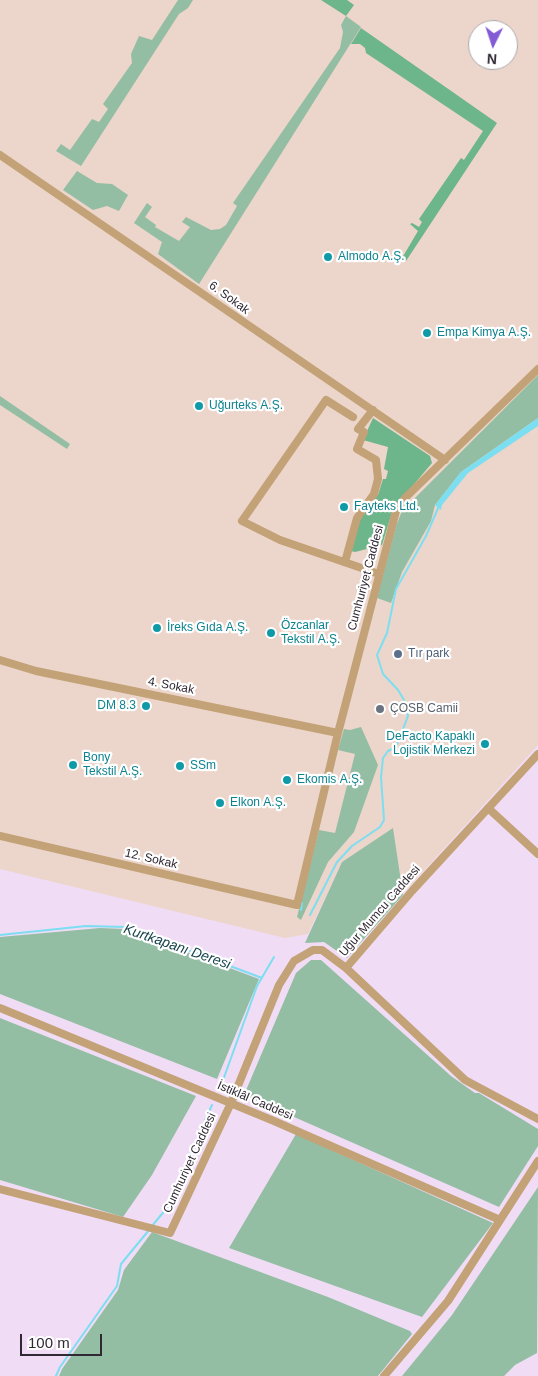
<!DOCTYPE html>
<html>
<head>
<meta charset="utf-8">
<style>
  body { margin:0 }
  #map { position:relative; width:538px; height:1376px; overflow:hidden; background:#f1dcf6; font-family:Helvetica,sans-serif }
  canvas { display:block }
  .north { position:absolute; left:468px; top:20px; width:50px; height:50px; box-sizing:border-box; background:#fff; border:1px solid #aca9ad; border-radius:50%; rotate:184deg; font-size:14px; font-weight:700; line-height:20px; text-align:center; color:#302832 }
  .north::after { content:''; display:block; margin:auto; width:18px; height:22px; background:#835bd5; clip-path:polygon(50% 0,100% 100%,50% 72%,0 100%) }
  .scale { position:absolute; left:20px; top:1334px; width:82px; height:22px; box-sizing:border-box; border:2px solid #302832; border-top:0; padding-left:6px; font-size:15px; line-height:18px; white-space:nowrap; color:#302832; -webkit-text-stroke:4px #fff; paint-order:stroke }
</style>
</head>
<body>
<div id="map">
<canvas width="538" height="1376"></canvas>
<div class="north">N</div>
<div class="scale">100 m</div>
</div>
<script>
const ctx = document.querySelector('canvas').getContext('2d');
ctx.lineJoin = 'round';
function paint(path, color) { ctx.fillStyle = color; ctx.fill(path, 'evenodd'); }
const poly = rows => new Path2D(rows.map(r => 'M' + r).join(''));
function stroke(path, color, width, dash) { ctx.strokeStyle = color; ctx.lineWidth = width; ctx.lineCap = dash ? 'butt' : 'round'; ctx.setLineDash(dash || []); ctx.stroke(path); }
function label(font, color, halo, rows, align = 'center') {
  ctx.font = font + ' Helvetica,sans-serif'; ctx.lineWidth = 4.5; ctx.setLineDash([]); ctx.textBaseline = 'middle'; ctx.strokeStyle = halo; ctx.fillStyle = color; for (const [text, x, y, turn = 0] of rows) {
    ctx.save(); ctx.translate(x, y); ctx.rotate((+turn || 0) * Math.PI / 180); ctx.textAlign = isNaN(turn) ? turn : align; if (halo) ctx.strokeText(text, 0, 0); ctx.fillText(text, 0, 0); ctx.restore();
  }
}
paint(poly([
  [0,0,538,0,538,745,401,896,393,829,342,862,308,934,285,938,0,869],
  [478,30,508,30,508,60,478,60]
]), '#ecd5ca');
paint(poly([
  [178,0,193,0,188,8,179,14,81,166,56,151,61,144,70,150,92,119,99,122,108,109,103,104,132,63,131,54,139,36,152,40],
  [346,16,361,27,199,284,158,254,162,242,134,223,147,203,152,207,145,217,156,225,155,227,179,241,190,227,182,222,186,217,211,230,220,229,226,225,237,206,233,203,340,48,343,32,341,25],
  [77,171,97,183,112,184,128,195,119,211,107,206,93,210,63,190],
  [538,375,538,418,461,472,435,505,431,521,402,572,391,603,377,598,396,526,402,511],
  [0,396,70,444,67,449,0,405],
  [361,727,378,765,354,832,328,862,301,920,297,917,319,830,335,833,355,754,338,750,344,729,350,730],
  [393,828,403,895,347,958,324,942,305,943,342,862],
  [100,928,125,929,259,979,217,1079,0,994,0,937],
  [311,960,321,960,451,1076,475,1093,479,1093,538,1129,538,1146,499,1207,244,1095,296,973],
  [0,1018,196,1096,152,1175,123,1217,0,1180],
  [296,1134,493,1223,422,1317,229,1248],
  [538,1187,537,1353,515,1365,504,1376,402,1376,452,1315],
  [152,1232,328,1297,410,1331,412,1334,378,1376,59,1376,62,1369,118,1290,124,1270]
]), '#93bea3');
paint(poly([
  [321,0,347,0,354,5,346,16],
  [361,28,497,123,406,261,402,258,418,231,410,224,412,223,419,227,422,222,419,219,461,158,464,160,483,131,366,53,365,48,360,44,351,44],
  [373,418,430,456,432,463,393,509,382,545,355,552,351,551,358,524,372,499,378,495,383,479,386,479,388,471,384,469,388,447,363,440]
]), '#6db58a');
paint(poly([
  [538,418,538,426,468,473,442,505,441,510,435,505,461,472]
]), '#7cdef1');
stroke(poly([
  [301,910,302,903],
  [310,915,337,862,352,846,380,827,384,820,381,777,383,758,388,751,396,747,408,716,404,700,398,690,383,674,377,655,387,633,396,589,426,536,439,506],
  [0,935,86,926,126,927,262,978],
  [222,1083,257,986,274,957],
  [152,1226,166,1209,212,1105],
  [56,1376,60,1367,117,1286,121,1264,149,1230]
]), '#7cdef1', 2);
stroke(poly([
  [0,155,445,460],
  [353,417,326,400,242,521,280,540,379,574],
  [345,562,357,518,374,494,378,479,376,460,357,449,364,432,358,429,373,410],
  [0,660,36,671,338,733],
  [488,808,538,854],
  [0,836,297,905,338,733,396,511,405,498,538,369],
  [346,968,412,891,538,754],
  [0,1008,274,1121,500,1220],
  [0,1189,170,1233,231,1103,279,985,294,961,313,950,322,950,346,968,465,1080,538,1119],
  [384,1376,448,1301,538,1161]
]), '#c2a276', 8);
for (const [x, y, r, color] of [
  [328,257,5,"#0f9aa8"],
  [427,333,5,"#0f9aa8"],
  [199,406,5,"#0f9aa8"],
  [344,507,5,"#0f9aa8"],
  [157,628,5,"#0f9aa8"],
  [271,633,5,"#0f9aa8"],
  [398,654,5,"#5c6f8a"],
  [146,706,5,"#0f9aa8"],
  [380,709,5,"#6b7280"],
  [485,744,5,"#0f9aa8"],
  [73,765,5,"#0f9aa8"],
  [180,766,5,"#0f9aa8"],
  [287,780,5,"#0f9aa8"],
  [220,803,5,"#0f9aa8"]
]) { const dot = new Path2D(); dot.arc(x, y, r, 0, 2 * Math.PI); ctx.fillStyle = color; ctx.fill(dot); stroke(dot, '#fff', 2); }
label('12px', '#0d838f', '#fff', [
  ["Almodo A.Ş.",338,257],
  ["Empa Kimya A.Ş.",437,333],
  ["Uğurteks A.Ş.",209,406],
  ["Fayteks Ltd.",354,507],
  ["Özcanlar",281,626],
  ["Tekstil A.Ş.",281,640],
  ["İreks Gıda A.Ş.",167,628],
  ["DM 8.3",136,706,"right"],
  ["DeFacto Kapaklı",475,737,"right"],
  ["Lojistik Merkezi",475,751,"right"],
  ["Bony",83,758],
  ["Tekstil A.Ş.",83,772],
  ["SSm",190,766],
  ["Ekomis A.Ş.",297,780],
  ["Elkon A.Ş.",230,803]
], 'left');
label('12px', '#302832', '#fff', [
  ["6. Sokak",229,298,36],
  ["Cumhuriyet Caddesi",366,578,-75],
  ["4. Sokak",171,686,11],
  ["12. Sokak",151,859,13],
  ["Uğur Mumcu Caddesi",380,911,-49],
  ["İstiklâl Caddesi",255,1101,23],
  ["Cumhuriyet Caddesi",190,1163,-65]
]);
label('12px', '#4e5e75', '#fff', [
  ["Tır park",408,654]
], 'left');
label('12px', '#5b616d', '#fff', [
  ["ÇOSB Camii",390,709]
], 'left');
label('italic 14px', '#17444c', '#fff', [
  ["Kurtkapanı Deresi",177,947,19]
]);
</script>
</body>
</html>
